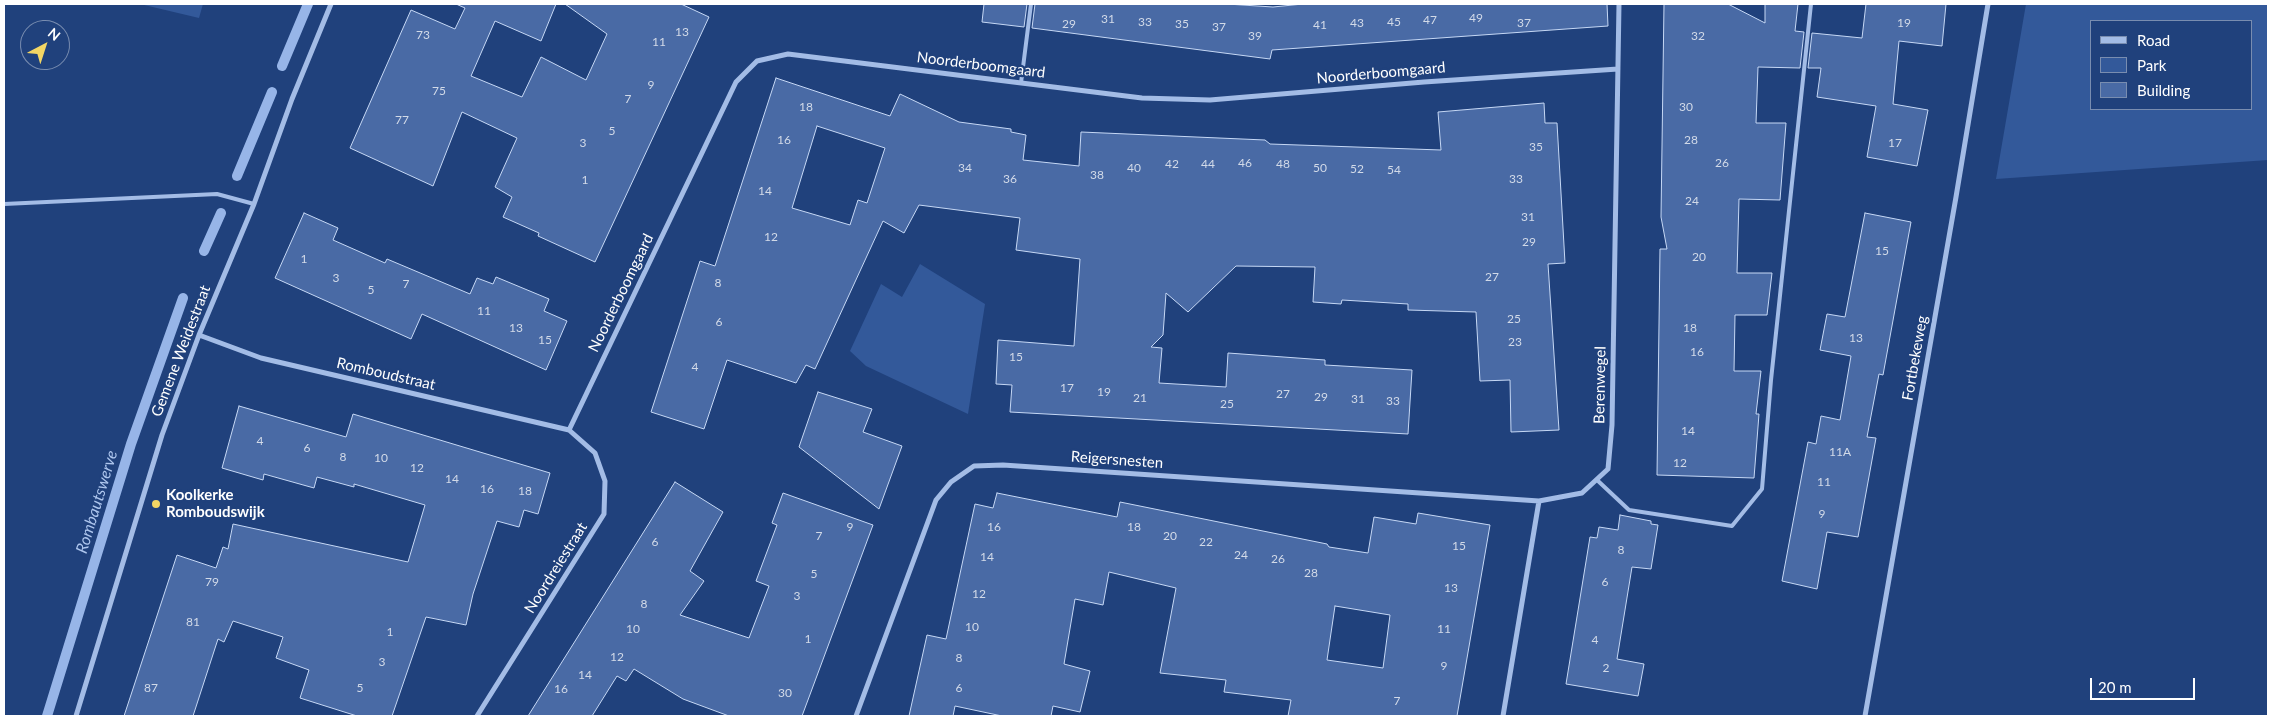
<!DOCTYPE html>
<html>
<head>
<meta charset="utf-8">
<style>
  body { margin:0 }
  #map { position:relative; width:2272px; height:720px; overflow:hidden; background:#20417c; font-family:Lato,sans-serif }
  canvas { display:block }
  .frame { position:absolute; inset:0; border:5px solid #fff; pointer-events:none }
  .legend { position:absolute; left:2090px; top:20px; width:162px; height:90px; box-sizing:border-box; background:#20417c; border:1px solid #798db0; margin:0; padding:6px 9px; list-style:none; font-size:15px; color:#fff }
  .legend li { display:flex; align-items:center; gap:10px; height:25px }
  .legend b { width:25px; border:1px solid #798db0 }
  .north { position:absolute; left:20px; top:20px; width:50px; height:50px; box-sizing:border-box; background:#20417c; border:1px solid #798db0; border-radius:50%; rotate:40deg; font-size:14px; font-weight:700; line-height:20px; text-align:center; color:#fff }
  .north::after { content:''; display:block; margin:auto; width:18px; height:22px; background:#f3d664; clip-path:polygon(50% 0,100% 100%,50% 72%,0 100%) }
  .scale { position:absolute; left:2090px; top:678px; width:105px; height:22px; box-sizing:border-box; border:2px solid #fff; border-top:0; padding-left:6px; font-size:15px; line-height:18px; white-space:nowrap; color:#fff; -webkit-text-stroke:4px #20417c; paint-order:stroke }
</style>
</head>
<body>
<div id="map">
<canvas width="2272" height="720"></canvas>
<div class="frame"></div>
<ul class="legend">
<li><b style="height:6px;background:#a3bce6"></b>Road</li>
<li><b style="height:14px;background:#33599a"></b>Park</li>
<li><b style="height:14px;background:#496aa5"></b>Building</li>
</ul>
<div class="north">N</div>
<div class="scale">20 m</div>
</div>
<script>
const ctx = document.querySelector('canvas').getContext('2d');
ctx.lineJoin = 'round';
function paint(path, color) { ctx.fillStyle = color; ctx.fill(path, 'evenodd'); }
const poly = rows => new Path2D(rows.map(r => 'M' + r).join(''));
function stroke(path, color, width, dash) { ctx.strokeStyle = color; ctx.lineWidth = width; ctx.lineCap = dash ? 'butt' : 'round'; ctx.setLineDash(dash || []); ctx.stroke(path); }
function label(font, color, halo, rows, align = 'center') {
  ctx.font = font + ' Lato,sans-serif'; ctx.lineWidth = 4.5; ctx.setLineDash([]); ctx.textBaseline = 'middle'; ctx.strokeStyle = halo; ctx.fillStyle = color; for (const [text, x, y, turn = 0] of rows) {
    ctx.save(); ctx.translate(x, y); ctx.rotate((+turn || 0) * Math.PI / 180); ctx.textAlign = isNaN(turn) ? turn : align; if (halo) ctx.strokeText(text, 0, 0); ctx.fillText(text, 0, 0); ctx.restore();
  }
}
paint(poly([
  [140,4,203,4,199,18],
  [2026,4,2268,4,2268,160,1996,179],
  [2091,21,2251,21,2251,109,2091,109],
  [920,264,985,304,968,414,866,366,850,351,881,284,902,297]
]), '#33599a');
stroke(poly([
  [282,66,308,4],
  [237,176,272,92],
  [204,251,221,213],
  [47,716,131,444,183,298]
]), '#97b5e8', 10);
const building = poly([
  [456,4,556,4,541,41,495,21,471,76,522,97,541,57,586,80,607,34,565,4,681,4,709,17,595,262,538,236,539,233,503,217,512,197,495,187,517,138,462,112,433,186,350,148,411,10,455,29,465,8,456,4],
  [984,4,1027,4,1024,27,982,22,984,4],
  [1035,4,1227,4,1273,7,1303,4,1607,4,1608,26,1272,50,1270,59,1032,28,1035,4],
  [1664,4,1728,4,1765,23,1765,4,1798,4,1795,31,1804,32,1800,68,1758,67,1756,123,1786,123,1780,200,1739,199,1737,273,1772,273,1767,315,1735,315,1734,371,1761,371,1756,414,1759,414,1754,478,1657,475,1660,249,1667,249,1661,217,1664,4],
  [1866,4,1946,4,1942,46,1899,41,1893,104,1928,110,1917,166,1867,157,1876,106,1817,97,1821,68,1808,68,1812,33,1862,38,1866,4],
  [776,78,890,116,900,94,959,122,1011,129,1011,132,1026,135,1023,160,1079,166,1081,132,1265,140,1270,144,1441,150,1438,112,1544,103,1545,123,1557,123,1565,263,1548,264,1559,430,1511,432,1510,380,1480,381,1476,312,1408,310,1408,304,1342,300,1341,304,1313,302,1315,267,1236,266,1188,312,1166,293,1163,335,1151,347,1162,348,1159,383,1226,387,1228,353,1325,360,1325,365,1412,370,1408,434,1010,412,1012,385,996,384,998,340,1074,346,1080,259,1016,250,1020,218,919,205,904,233,883,221,815,369,806,365,796,383,727,360,704,429,651,412,700,261,715,266,776,78],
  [817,126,885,148,867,203,858,200,850,225,792,208,817,126],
  [304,213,338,228,333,240,385,263,387,259,470,294,477,278,493,284,496,277,549,299,544,311,567,321,546,370,422,314,411,339,275,278,304,213],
  [1865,213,1911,222,1883,375,1879,374,1867,437,1876,438,1858,537,1827,532,1817,589,1782,581,1808,442,1816,444,1821,416,1840,420,1851,356,1820,350,1827,314,1845,317,1865,213],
  [818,392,872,409,863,432,902,446,879,509,799,447,818,392],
  [239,406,346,437,353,414,550,473,538,514,524,510,519,527,497,521,473,594,466,625,426,617,392,716,357,716,300,698,309,670,276,658,283,637,233,621,224,642,218,639,193,716,124,716,177,555,216,568,223,547,228,549,233,524,408,562,425,505,354,484,354,487,317,477,314,488,264,474,263,480,222,468,239,406],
  [675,482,723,512,690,571,704,581,680,615,749,638,769,586,756,581,777,525,772,523,783,493,873,525,802,716,729,716,683,699,634,669,626,681,617,676,592,716,528,716,675,482],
  [997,493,1117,517,1120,502,1327,544,1329,547,1368,553,1374,517,1416,524,1418,513,1490,525,1457,716,1288,716,1291,700,1224,692,1226,680,1160,673,1176,588,1109,572,1103,605,1075,599,1064,664,1090,671,1080,712,1053,706,1051,716,1002,716,955,706,953,716,909,716,927,635,946,639,975,504,993,508,997,493],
  [1335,606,1390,615,1383,668,1327,660,1335,606],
  [1620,515,1651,521,1651,524,1658,525,1651,569,1632,567,1617,659,1644,664,1638,696,1566,684,1590,537,1597,538,1599,527,1618,530,1620,515]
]);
paint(building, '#496aa5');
stroke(building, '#c6d8f5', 1);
stroke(poly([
  [1021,83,1031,4],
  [4,204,217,194,254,204],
  [1597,480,1629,510,1732,526,1762,489,1771,380,1811,4]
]), '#a3bce6', 4);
stroke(poly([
  [199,335,261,358,569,430,595,453,605,481,604,514,477,716],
  [569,430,736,82,757,61,788,54,1142,98,1210,100,1424,82,1618,69],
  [76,716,162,435,199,335,254,204,292,99,331,4],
  [856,716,936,500,951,482,974,466,1003,465,1539,501],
  [1503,716,1539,501,1582,493,1608,469,1612,425,1619,4],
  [1865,716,1956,197,1988,4]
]), '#a3bce6', 5);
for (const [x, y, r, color] of [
  [156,504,5,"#f3d664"]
]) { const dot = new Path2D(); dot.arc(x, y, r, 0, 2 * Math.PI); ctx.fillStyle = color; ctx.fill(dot); stroke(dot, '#20417c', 2); }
label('12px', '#d2dae8', null, [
  ["49",1476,18],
  ["31",1108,19],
  ["47",1430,20],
  ["33",1145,22],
  ["45",1394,22],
  ["43",1357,23],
  ["37",1524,23],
  ["19",1904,23],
  ["29",1069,24],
  ["35",1182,24],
  ["41",1320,25],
  ["37",1219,27],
  ["13",682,32],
  ["73",423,35],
  ["39",1255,36],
  ["32",1698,36],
  ["11",659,42],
  ["9",651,85],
  ["75",439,91],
  ["7",628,99],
  ["18",806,107],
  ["30",1686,107],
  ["77",402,120],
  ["5",612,131],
  ["16",784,140],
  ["28",1691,140],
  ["3",583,143],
  ["17",1895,143],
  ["35",1536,147],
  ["46",1245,163],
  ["26",1722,163],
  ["42",1172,164],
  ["44",1208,164],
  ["48",1283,164],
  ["34",965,168],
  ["40",1134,168],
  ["50",1320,168],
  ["52",1357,169],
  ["54",1394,170],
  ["38",1097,175],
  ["36",1010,179],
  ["33",1516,179],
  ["1",585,180],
  ["14",765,191],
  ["24",1692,201],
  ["31",1528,217],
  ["12",771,237],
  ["29",1529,242],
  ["15",1882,251],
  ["20",1699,257],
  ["1",304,259],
  ["27",1492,277],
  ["3",336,278],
  ["8",718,283],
  ["7",406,284],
  ["5",371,290],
  ["11",484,311],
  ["25",1514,319],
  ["6",719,322],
  ["13",516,328],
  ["18",1690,328],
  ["13",1856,338],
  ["15",545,340],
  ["23",1515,342],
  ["16",1697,352],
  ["15",1016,357],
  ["4",695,367],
  ["17",1067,388],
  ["19",1104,392],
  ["27",1283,394],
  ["29",1321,397],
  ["21",1140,398],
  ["31",1358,399],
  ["33",1393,401],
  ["25",1227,404],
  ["14",1688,431],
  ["4",260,441],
  ["6",307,448],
  ["11A",1840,452],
  ["8",343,457],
  ["10",381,458],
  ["12",1680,463],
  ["12",417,468],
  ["14",452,479],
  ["11",1824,482],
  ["16",487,489],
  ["18",525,491],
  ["9",1822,514],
  ["9",850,527],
  ["16",994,527],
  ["18",1134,527],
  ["7",819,536],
  ["20",1170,536],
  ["6",655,542],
  ["22",1206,542],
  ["15",1459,546],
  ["8",1621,550],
  ["24",1241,555],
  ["14",987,557],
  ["26",1278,559],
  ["28",1311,573],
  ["5",814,574],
  ["79",212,582],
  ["6",1605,582],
  ["13",1451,588],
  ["12",979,594],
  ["3",797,596],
  ["8",644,604],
  ["81",193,622],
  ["10",972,627],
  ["10",633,629],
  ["11",1444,629],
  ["1",390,632],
  ["1",808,639],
  ["4",1595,640],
  ["12",617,657],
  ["8",959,658],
  ["3",382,662],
  ["9",1444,666],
  ["2",1606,668],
  ["14",585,675],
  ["87",151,688],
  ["5",360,688],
  ["6",959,688],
  ["16",561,689],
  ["30",785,693],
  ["7",1397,701]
]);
label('15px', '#fff', '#20417c', [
  ["Noorderboomgaard",981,65,7],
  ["Noorderboomgaard",1381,73,-5],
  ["Noorderboomgaard",621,293,-64],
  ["Gemene Weidestraat",181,351,-69],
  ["Fortbekeweg",1915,358,-80],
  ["Romboudstraat",386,374,13],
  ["Berenwegel",1600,385,-89],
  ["Reigersnesten",1117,460,4],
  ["Noordreiestraat",556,568,-58]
]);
label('bold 15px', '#fff', '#20417c', [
  ["Koolkerke",166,495],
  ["Romboudswijk",166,512]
], 'left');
label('italic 16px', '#aec6ee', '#20417c', [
  ["Rombautswerve",97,502,-73]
]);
</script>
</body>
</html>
